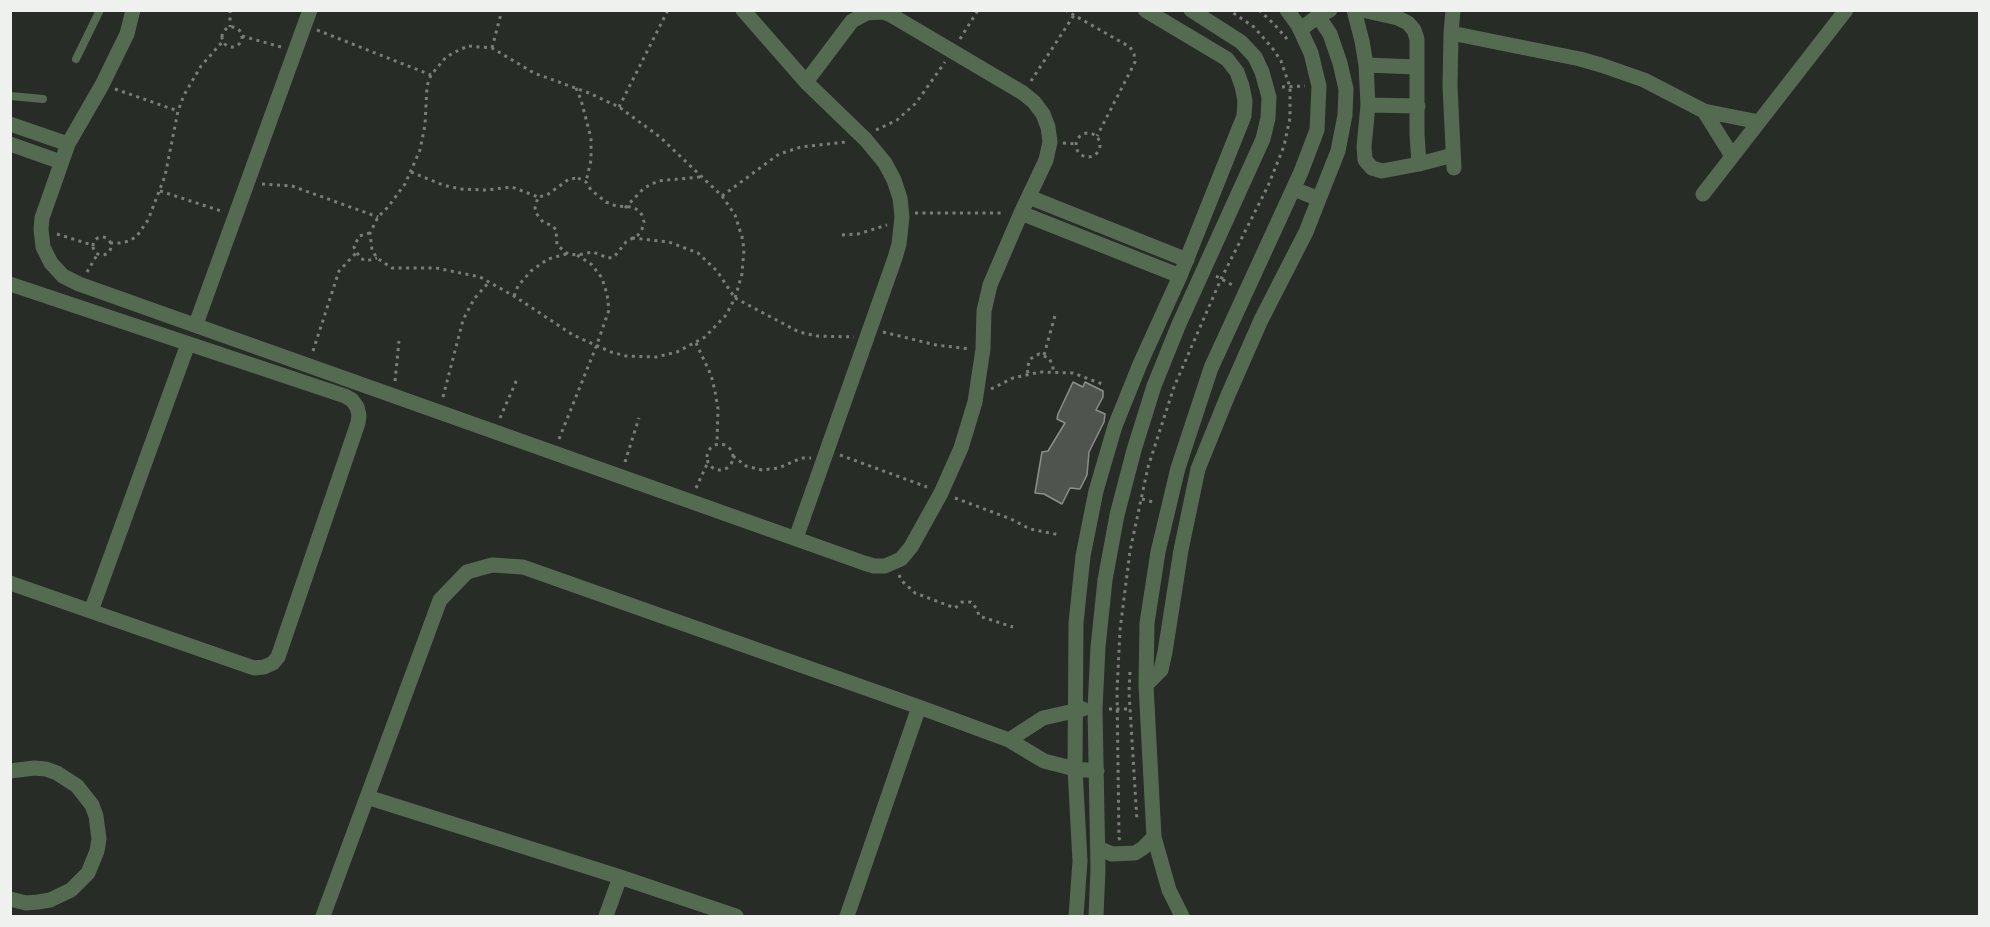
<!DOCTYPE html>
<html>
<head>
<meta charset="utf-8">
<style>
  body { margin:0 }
  #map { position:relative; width:1990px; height:927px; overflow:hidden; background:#272c26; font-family:Rubik,sans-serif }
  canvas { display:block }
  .frame { position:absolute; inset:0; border:12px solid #eef1ed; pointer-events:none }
</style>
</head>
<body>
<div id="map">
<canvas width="1990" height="927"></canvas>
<div class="frame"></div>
</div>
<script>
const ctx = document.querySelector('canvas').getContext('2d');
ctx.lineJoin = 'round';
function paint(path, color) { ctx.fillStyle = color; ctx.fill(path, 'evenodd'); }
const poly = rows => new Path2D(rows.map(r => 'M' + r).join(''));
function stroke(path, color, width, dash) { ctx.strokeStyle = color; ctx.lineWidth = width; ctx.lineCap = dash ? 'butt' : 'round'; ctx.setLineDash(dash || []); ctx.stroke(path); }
const building = poly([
  [1073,382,1083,387,1085,382,1103,391,1103,397,1096,410,1105,414,1104,422,1089,452,1087,475,1080,489,1070,488,1062,504,1044,494,1035,493,1042,452,1048,451,1065,423,1057,419,1058,414,1073,382]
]);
paint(building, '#4f554e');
stroke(building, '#8b918a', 1.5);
stroke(poly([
  [230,10,230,27],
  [1065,10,1130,47,1134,54,1135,62,1131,70,1097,136],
  [1259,10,1274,24,1287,39],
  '222 37a10 10 0 1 1 20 0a10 10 0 1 1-20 0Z',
  [317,30,431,75],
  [242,36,281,47],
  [960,39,978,10],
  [469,46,492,48,534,73,589,93,619,107,660,137,722,196,735,215,742,237,744,249,742,274,735,298,726,315,705,337,677,352,656,357,626,356,611,352,573,335,514,296,480,277,436,268,392,268,377,258,372,250,370,233,378,217,388,207,405,184,420,150,425,125,427,86,431,75,446,57,461,49,469,46],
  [492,48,502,10],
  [1031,81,1074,15],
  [1282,87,1305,86],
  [576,88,581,100,591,138,591,160,586,182],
  [115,89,178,111],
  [619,107,668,10],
  [876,130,897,120,916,103,945,62],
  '1076 145a12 12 0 1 1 24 0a12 12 0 1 1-24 0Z',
  [1063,143,1077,144],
  [411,172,443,185,460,189,486,190,512,187,538,197],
  [578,178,586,182,591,190,606,202,616,206,632,207,638,210,642,215,644,222,642,229,638,235,626,242,614,257,608,258,593,252,577,255,568,254,557,245,556,230,553,226,543,222,536,213,535,208,538,197,547,195,569,179,578,178],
  [262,184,292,186,378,217],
  [160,191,221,211],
  [722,196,779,154,801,147,846,142],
  [625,208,644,188,658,181,700,177],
  [915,213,1004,213],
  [370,233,359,236,354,247,360,258,366,261,377,258],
  [57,234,92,245],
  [842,235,858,234,887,225],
  '93 246a9 9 0 1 1 18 0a9 9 0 1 1-18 0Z',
  [632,238,669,242,698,253,717,271,735,298],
  [110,243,120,243,129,241,137,236,148,220,165,176,178,111,184,95,201,66,223,41],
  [87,272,97,255],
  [1216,276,1234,286],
  [514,296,518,286,531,271,548,259,566,254],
  [735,298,799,332,817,336,854,337],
  [883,332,936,345,970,349],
  [696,343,711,375,715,391,718,409,717,443],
  [313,351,339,271,356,253],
  [1044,355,1056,312],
  [1028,373,1027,369,1030,359,1039,354,1049,358,1053,366,1053,371],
  [395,381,399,341],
  [991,389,1013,378,1040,372,1073,373,1102,384],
  [443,397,463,320,474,299,489,282],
  [500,418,518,377],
  [559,439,596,347,609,310,607,294,602,278,591,264,577,255],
  '707 457a13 13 0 1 1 26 0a13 13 0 1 1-26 0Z',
  [840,455,927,487],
  [733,456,746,466,762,470,779,468,801,458,811,458],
  [625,462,639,418],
  [696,488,708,462],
  [955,498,1011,519,1030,529,1060,535],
  [1142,499,1156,503],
  [899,575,902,581,915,593,955,608,962,602,971,602,977,609,979,616,1013,627],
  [1130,672,1129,692,1137,821],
  [1109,709,1130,709],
  [1120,840,1119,838,1117,691,1120,630,1130,551,1148,467,1174,387,1221,279,1268,186,1284,146,1290,118,1290,87,1281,61,1273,49,1254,27,1229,10]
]), '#7a7e79', 3, [3, 4.5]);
stroke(poly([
  [76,59,100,10],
  [10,96,43,99]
]), '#546b52', 8);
stroke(poly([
  [133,10,127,34,102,85,68,144,42,218,41,229,43,247,51,263,63,276,79,284,864,563,874,566,885,566,901,559,911,547,941,493,961,448,975,402,983,349,984,311,990,285,1021,213,1046,160,1050,142,1048,127,1043,114,1034,102,1023,93,891,15,883,12,867,13,852,21,806,82],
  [743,10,806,82,866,140,885,163,894,180,900,198,902,217,899,244,895,258,796,538],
  [1354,10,1362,41,1366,65,1368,105,1364,147,1365,160,1372,168,1382,171,1419,164],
  [1362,10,1398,18,1408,23,1414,30,1417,39,1417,134,1419,164,1453,155],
  [1453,10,1451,33,1450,86,1454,168],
  [1318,16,1330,34,1340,63,1346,89,1345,115,1338,151,1319,199],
  [1300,30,1318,16,1330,10],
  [1451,33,1580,59,1601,65,1644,80,1704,111,1759,122],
  [1366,65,1417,67],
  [1368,105,1418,106],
  [1704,111,1732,156],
  [10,124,68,144],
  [10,144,61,162],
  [1703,194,1846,10],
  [1029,197,1187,260],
  [1021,213,1180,276],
  [10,284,345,396,352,400,357,407,359,415,358,423,278,657,273,663,264,667,254,668,10,583],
  [196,324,310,10],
  [91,611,188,344],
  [1146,685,1161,670,1165,652,1181,550,1198,469,1228,395,1261,320,1306,232,1319,199,1294,189],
  [1009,740,1043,718,1083,709],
  [10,771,34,768,46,769,57,773,77,786,92,805,96,816,99,839,97,851,88,873,71,890,50,900,38,902,26,903,10,899],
  [367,797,620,877,736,916],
  [1098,848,1112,854,1135,853,1143,848,1154,837],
  [323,916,440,600,467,572,492,565,523,567,919,707,1009,740,1044,761,1075,769,1097,771],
  [606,916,620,877],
  [847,916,919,707],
  [1076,916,1080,861,1075,769,1076,623,1083,556,1096,491,1115,426,1140,364,1180,276,1244,116,1245,101,1242,86,1237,72,1227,59,1145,10],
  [1096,916,1098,869,1095,709,1098,647,1105,580,1117,515,1134,450,1154,386,1179,324,1263,139,1268,118,1269,97,1262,72,1255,57,1241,42,1191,10],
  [1182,916,1169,890,1154,837,1146,685,1147,623,1158,552,1178,468,1211,368,1301,172,1317,130,1319,86,1311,53,1298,25,1287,10]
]), '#546b52', 15);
</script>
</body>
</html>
